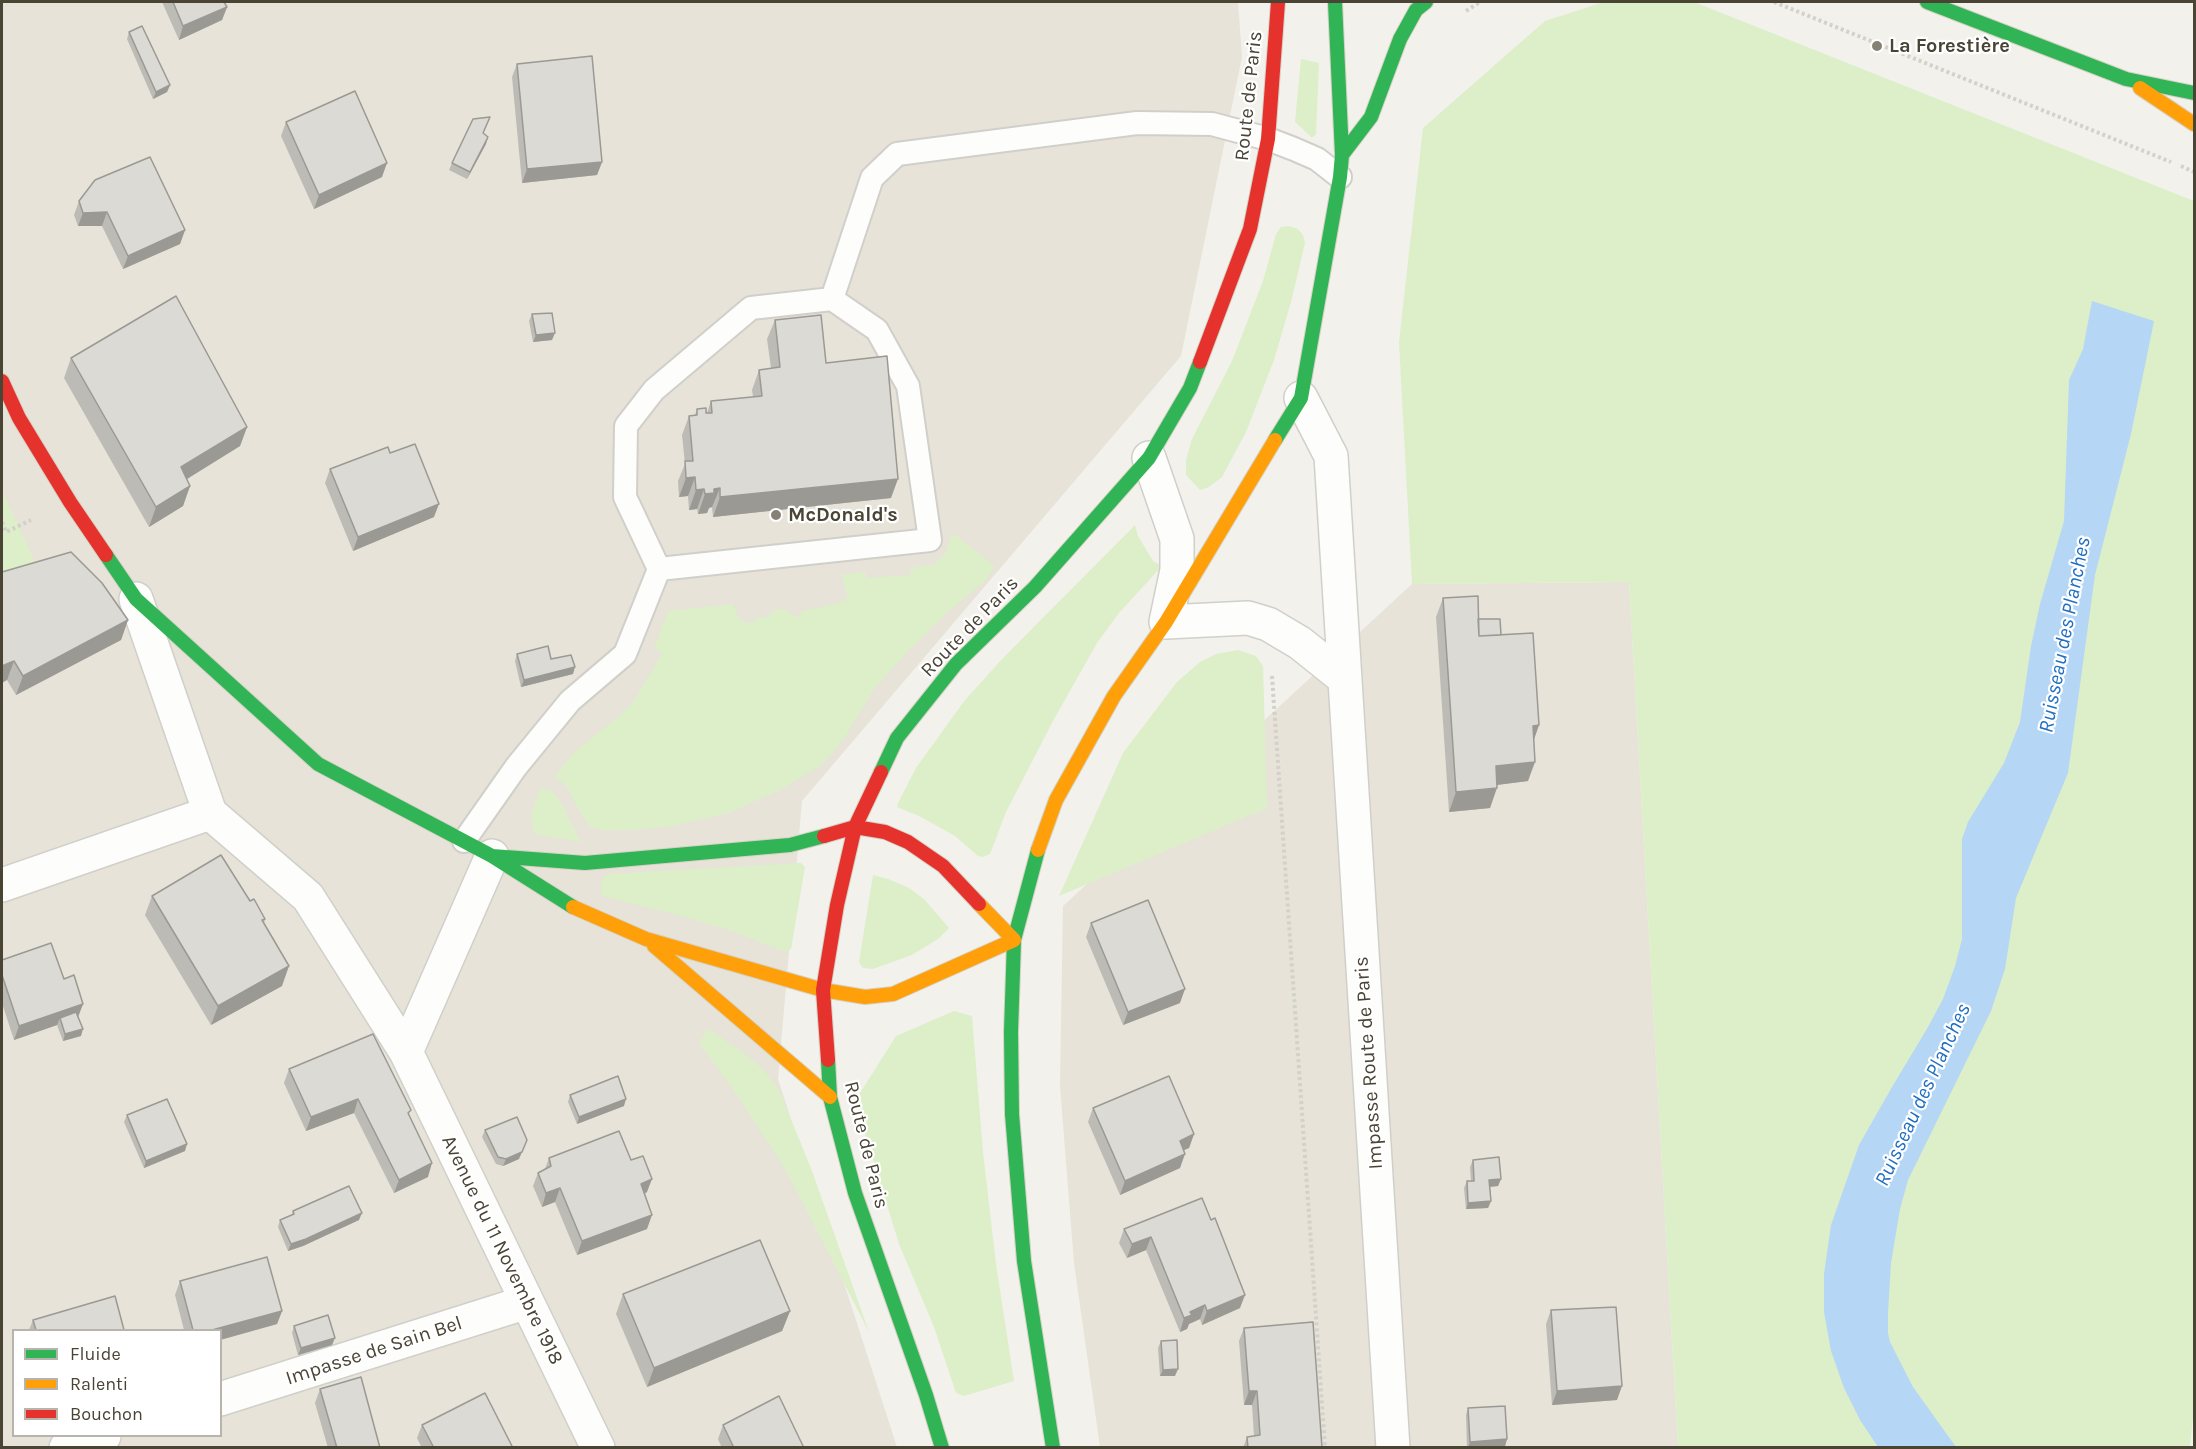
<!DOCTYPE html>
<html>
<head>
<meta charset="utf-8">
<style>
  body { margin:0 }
  #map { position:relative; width:2196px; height:1449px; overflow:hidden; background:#f2f1ec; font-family:Karla,sans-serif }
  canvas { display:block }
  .frame { position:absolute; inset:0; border:3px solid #4a4435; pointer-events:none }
  .legend { position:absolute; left:12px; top:1329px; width:210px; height:108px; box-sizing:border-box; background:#fff; border:2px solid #b7b4ae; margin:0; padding:8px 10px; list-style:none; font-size:18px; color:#4a4435 }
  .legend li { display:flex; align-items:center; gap:12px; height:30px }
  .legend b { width:30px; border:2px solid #b7b4ae }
</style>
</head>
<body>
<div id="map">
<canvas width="2196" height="1449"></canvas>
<div class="frame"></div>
<ul class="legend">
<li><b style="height:8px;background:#30b455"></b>Fluide</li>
<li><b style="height:8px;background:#ff9f0a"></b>Ralenti</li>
<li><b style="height:8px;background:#e5322d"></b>Bouchon</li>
</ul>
</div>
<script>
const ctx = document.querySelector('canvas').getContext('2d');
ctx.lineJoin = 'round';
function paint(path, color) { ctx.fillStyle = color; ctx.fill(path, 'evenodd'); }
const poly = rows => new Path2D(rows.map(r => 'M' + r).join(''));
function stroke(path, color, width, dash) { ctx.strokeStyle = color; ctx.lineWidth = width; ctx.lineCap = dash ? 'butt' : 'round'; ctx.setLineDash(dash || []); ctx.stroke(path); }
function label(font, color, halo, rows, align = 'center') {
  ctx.font = font + ' Karla,sans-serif'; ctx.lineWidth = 4.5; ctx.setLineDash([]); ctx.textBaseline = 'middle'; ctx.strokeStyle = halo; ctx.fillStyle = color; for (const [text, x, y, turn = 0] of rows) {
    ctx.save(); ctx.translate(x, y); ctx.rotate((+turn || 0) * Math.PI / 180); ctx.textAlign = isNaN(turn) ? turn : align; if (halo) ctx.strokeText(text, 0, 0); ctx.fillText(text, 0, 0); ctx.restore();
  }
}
paint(poly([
  [2,2,1238,2,1242,57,1181,356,802,801,778,1079,897,1447,2,1448],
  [14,1330,220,1330,220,1436,14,1436],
  [1629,582,1678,1447,1100,1447,1074,1263,1060,1086,1063,906,1412,584]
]), '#e7e3d8');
paint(poly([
  [1604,2,1694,2,2194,201,2194,1407,2190,1447,1678,1447,1629,582,1412,584,1399,342,1423,128,1545,21],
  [1301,59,1319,63,1316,134,1313,137,1311,137,1295,122],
  [1288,226,1298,229,1303,235,1305,243,1291,302,1274,360,1246,432,1222,477,1209,487,1200,490,1186,475,1186,460,1192,439,1232,361,1263,281,1276,234,1281,227],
  [2,490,39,571,2,582],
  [1135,525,1138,536,1153,561,1162,566,1119,613,1097,643,1053,721,1006,812,990,854,983,857,978,856,955,836,919,816,897,807,898,803,916,768,965,700,1004,657],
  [953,533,995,566,985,581,949,611,908,651,874,689,844,739,823,764,778,791,728,813,672,826,633,830,601,830,590,827,584,819,566,786,561,781,554,777,574,752,619,716,632,703,645,683,662,653,654,648,668,611,733,604,737,616,746,623,753,622,758,616,761,618,767,617,775,610,784,609,797,618,802,611,836,604,848,599,842,575,865,572,867,578,911,575,911,568,935,564,945,553],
  [1238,650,1256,656,1263,666,1267,808,1059,896,1123,753,1177,682,1200,662,1216,654],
  [540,787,552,791,559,799,581,842,534,834,531,816],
  [801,863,805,867,791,949,785,952,735,932,689,918,602,896,600,893,603,877,609,874],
  [873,875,888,879,909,888,924,899,949,928,938,939,912,955,873,969,863,968,859,962],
  [954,1011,972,1016,983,1152,996,1264,1014,1381,964,1396,956,1393,934,1327,899,1244,865,1133,860,1093,896,1036],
  [708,1029,744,1053,763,1069,780,1092,812,1171,869,1332,785,1169,739,1098,699,1043]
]), '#dcefc9');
paint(poly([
  [2092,301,2154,321,2131,434,2095,575,2068,773,2016,898,2005,969,1991,1011,1908,1180,1900,1209,1891,1263,1888,1313,1888,1333,1890,1342,1913,1387,1956,1447,1878,1447,1860,1420,1844,1388,1831,1351,1824,1312,1824,1274,1831,1225,1859,1145,1892,1087,1928,1027,1943,999,1955,966,1962,939,1962,839,1968,822,2004,763,2020,722,2031,646,2040,604,2064,521,2069,380,2083,349]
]), '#b6d6f5');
const lane = poly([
  [832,299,872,178,897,154,1137,123,1212,124,1268,139,1294,149,1317,159,1340,177],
  [464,841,516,767,570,701,625,654,659,569,625,497,626,426,654,390,751,308,832,299,877,330,908,386,930,540,659,569]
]);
const street = poly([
  [1301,398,1331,456,1393,1448],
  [1149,458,1177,539,1177,570,1166,622,1248,618,1268,624,1300,643,1345,679],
  [136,599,210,813,308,897,406,1052,598,1448],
  [2,885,210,813],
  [406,1052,492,856],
  [220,1399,527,1302],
  [66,1448,104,1436]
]);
const fast = poly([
  [1927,2,2126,79,2194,93],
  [1342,155,1371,117,1400,39,1416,10,1426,2],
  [1275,440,1301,398,1340,177,1342,155,1335,2],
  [106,555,136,599,318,764,492,856,573,907],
  [881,772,897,738,956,664,1035,587,1149,458,1190,388,1200,362],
  [1038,850,1014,940,1011,1032,1012,1114,1024,1261,1053,1448],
  [492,856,585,863,790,845,824,836],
  [828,1060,830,1097,855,1193,926,1395,942,1448]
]);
const slow = poly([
  [2140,88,2194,124],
  [1038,850,1056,800,1114,696,1166,622,1275,440],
  [573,907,646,939,823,990,865,997,893,994,1014,940,979,904],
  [654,946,830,1097]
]);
const jam = poly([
  [1200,362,1250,229,1268,139,1278,2],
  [2,381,19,418,70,502,106,555],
  [824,836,855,827,885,832,908,842,943,866,979,904],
  [828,1060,823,990,837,905,855,827,881,772]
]);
stroke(lane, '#d0cfc9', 26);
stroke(street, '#d0cfc9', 36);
stroke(fast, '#d5d2c4', 16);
stroke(slow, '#d5d2c4', 16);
stroke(jam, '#d5d2c4', 16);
stroke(poly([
  [1774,2,2171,162],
  [1466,11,1480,2],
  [2181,166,2194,172],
  [2,522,6,532,31,520],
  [1272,676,1325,1448]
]), '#d2d1ca', 4, [3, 3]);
stroke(lane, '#fdfdfc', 22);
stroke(street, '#fdfdfc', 33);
stroke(fast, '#30b455', 14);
stroke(slow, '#ff9f0a', 14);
stroke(jam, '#e5322d', 14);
paint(poly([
  [162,2,224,2,227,7,222,20,179,40],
  [129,32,170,85,167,92,153,99,127,39],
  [517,64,602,162,597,175,522,183,512,77],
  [286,122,382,177,314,209,281,136],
  [487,124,483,134,486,144,467,179,449,170,452,163],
  [79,201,185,230,180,244,123,269,102,226,78,226,74,215],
  [532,314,552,340,533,342,529,321],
  [775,320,826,363,891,498,713,517,712,507,709,508,707,513,698,514,697,509,689,510,688,496,679,497,678,481,685,464,682,435,689,416,695,415,697,409,707,413,711,401,753,397,752,390,759,370,771,368,767,339],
  [71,358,247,427,240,446,187,479,190,486,183,506,149,527,64,378],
  [330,469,434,517,353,551,325,483],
  [2,572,128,620,121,640,16,695,7,680],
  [1443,598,1501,634,1539,725,1534,739,1528,781,1496,785,1490,808,1449,812,1436,617],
  [517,654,551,659,573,674,521,687,515,661],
  [152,896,250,901,265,919,264,923,282,986,211,1025,145,915],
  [1091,923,1180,1003,1123,1025,1086,937],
  [2,960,64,979,83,1004,78,1017,81,1036,63,1041,57,1025,14,1040,2,1003],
  [289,1069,409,1116,428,1177,394,1193,354,1113,306,1131,284,1083],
  [570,1095,624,1106,577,1124,568,1102],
  [1093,1108,1194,1134,1189,1148,1184,1150,1180,1168,1120,1195,1088,1122],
  [127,1115,185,1151,144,1168,124,1122],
  [485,1130,519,1159,503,1166,496,1164,482,1137],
  [549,1158,631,1160,647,1192,645,1194,647,1229,577,1255,555,1202,542,1207,533,1186,538,1173,545,1169],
  [1473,1160,1501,1179,1498,1186,1490,1187,1491,1201,1488,1208,1466,1209,1464,1188,1467,1181,1471,1181,1470,1167],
  [1202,1198,1240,1308,1202,1325,1200,1319,1189,1324,1187,1329,1180,1332,1146,1250,1127,1258,1119,1243,1124,1229],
  [293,1211,359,1220,303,1246,288,1251,278,1227,280,1220,292,1215],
  [180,1281,282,1311,277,1324,220,1340,220,1330,184,1330,175,1295],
  [623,1294,790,1311,782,1331,647,1387,616,1314],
  [1551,1310,1617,1400,1552,1405,1546,1324],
  [33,1320,124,1330,29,1330],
  [294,1326,332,1345,298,1355,292,1333],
  [1244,1328,1322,1448,1243,1448,1247,1437,1254,1436,1252,1405,1244,1405,1239,1341],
  [1161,1341,1175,1376,1160,1376,1158,1348],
  [320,1389,380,1448,328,1448,315,1403],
  [1468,1408,1507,1439,1505,1446,1467,1448,1466,1415],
  [422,1425,513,1448,422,1448,417,1438],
  [723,1425,804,1448,722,1448,718,1439]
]), '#bdbbb6');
paint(poly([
  [227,7,222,20,179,40,183,26],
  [170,85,167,92,153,99,156,92],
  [488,137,486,144,467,179,470,172],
  [602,162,597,175,522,183,527,169],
  [387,163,382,177,314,209,319,195],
  [107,212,102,226,78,226,83,213],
  [185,230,180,244,123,269,128,256],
  [555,333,552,340,533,342,536,335],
  [247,427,240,446,174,487,181,467],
  [695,477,688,496,679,497,686,478],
  [898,479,891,498,713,517,720,497],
  [190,486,183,506,149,527,156,507],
  [720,488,712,507,709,508,707,513,698,514,705,494,714,489],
  [704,489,697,509,689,510,696,490],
  [439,504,434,517,353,551,358,537],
  [128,620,121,640,16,695,23,676],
  [14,661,7,680,2,683,2,666],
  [575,667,573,674,521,687,524,680],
  [1539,725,1532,745,1533,726],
  [1535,762,1528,781,1489,786,1496,766],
  [1497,788,1490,808,1449,812,1456,792],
  [289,966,282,986,211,1025,218,1006],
  [1185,989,1180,1003,1123,1025,1128,1012],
  [83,1004,78,1017,60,1018,57,1025,14,1040,19,1026],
  [83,1029,81,1036,63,1041,65,1034],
  [358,1099,354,1113,306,1131,311,1117],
  [626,1099,624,1106,577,1124,579,1117],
  [1194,1134,1189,1148,1175,1154,1180,1141],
  [527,1140,519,1159,503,1166,506,1159],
  [187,1144,185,1151,144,1168,146,1161],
  [1185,1154,1180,1168,1120,1195,1125,1181],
  [432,1163,428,1177,394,1193,399,1180],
  [652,1179,647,1192,636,1197,641,1184],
  [1501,1179,1498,1186,1487,1187,1489,1180],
  [560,1188,555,1202,542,1207,546,1193],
  [1491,1201,1488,1208,1466,1209,1468,1203],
  [362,1213,359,1220,303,1246,288,1251,291,1244],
  [652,1215,647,1229,577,1255,582,1241],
  [1151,1237,1146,1250,1127,1258,1132,1244],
  [1245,1295,1240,1308,1202,1325,1207,1311],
  [1205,1305,1200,1319,1189,1324,1187,1329,1180,1332,1184,1318,1190,1312],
  [282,1311,277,1324,220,1340,220,1330,212,1330],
  [790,1311,782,1331,647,1387,654,1368],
  [335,1338,332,1345,298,1355,301,1348],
  [1178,1369,1175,1376,1160,1376,1163,1370],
  [1622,1386,1617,1400,1552,1405,1557,1391],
  [1249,1391,1257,1391,1252,1405,1244,1405],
  [1507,1439,1505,1446,1468,1448,1470,1442]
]), '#9a9994');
const building = poly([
  [173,2,224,2,227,7,183,26,173,2],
  [142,26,170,85,156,92,129,32,142,26],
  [592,56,602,162,527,169,517,64,592,56],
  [355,91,387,163,319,195,286,122,355,91],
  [490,117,483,133,488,137,470,172,452,163,473,119,490,117],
  [150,157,185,230,128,256,107,212,83,213,79,201,95,180,150,157],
  [176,296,247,427,181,467,190,486,156,507,71,358,176,296],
  [552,313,555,333,536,335,532,314,552,313],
  [821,315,826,363,887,356,898,479,720,497,720,488,714,489,714,493,705,494,704,489,696,490,695,477,686,478,685,461,693,461,689,416,697,415,697,409,706,408,706,413,712,413,711,401,762,396,759,370,780,367,775,320,821,315],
  [415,444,439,504,358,537,330,469,388,447,390,453,415,444],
  [71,552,102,583,128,620,23,676,14,661,2,666,2,572,71,552],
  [1478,596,1479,636,1533,633,1539,725,1533,726,1535,762,1496,766,1497,788,1456,792,1443,598,1478,596],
  [1478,619,1500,619,1501,635,1479,636,1478,619],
  [548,646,551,659,571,655,575,667,524,680,517,654,548,646],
  [221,855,250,901,254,899,265,919,262,920,289,966,218,1006,152,896,221,855],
  [1148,900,1185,989,1128,1012,1091,923,1148,900],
  [51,943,64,979,74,975,83,1004,19,1026,2,975,2,960,51,943],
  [76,1012,83,1029,65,1034,60,1018,76,1012],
  [373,1034,411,1110,408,1113,432,1163,399,1180,358,1099,311,1117,289,1069,373,1034],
  [618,1076,626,1099,579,1117,570,1095,618,1076],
  [1169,1076,1194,1134,1180,1141,1185,1154,1125,1181,1093,1108,1169,1076],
  [167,1099,187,1144,146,1161,127,1115,167,1099],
  [517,1117,527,1140,522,1152,506,1159,498,1157,485,1130,517,1117],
  [619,1131,631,1160,643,1156,652,1179,641,1184,652,1215,582,1241,560,1188,546,1193,538,1173,551,1166,549,1158,619,1131],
  [1499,1157,1501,1179,1489,1180,1491,1201,1468,1203,1467,1181,1474,1181,1473,1160,1499,1157],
  [349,1186,362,1213,306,1239,291,1244,280,1220,294,1214,293,1211,349,1186],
  [1202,1198,1211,1220,1215,1218,1245,1295,1207,1311,1205,1305,1190,1312,1192,1315,1184,1318,1151,1237,1132,1244,1124,1229,1202,1198],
  [760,1240,790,1311,654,1368,623,1294,760,1240],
  [267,1257,282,1311,212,1330,193,1330,180,1281,267,1257],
  [115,1296,124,1330,36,1330,33,1320,115,1296],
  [1616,1307,1622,1386,1557,1391,1551,1310,1616,1307],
  [328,1315,335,1338,301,1348,294,1326,328,1315],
  [1313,1322,1322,1448,1248,1448,1247,1437,1260,1435,1257,1391,1249,1391,1244,1328,1313,1322],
  [1177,1340,1178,1369,1163,1370,1161,1341,1177,1340],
  [361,1377,380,1448,337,1448,320,1389,361,1377],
  [485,1393,513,1448,434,1448,422,1425,485,1393],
  [779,1396,804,1448,734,1448,723,1425,779,1396],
  [1505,1406,1507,1439,1470,1442,1468,1408,1505,1406]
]);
paint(building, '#dcdad4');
stroke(building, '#9a9994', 1.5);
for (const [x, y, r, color] of [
  [1877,46,6,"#858175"],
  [776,515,6,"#858175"]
]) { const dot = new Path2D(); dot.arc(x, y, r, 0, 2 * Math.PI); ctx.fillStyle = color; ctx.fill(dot); stroke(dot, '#fff', 2); }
label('bold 20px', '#4a4435', '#fff', [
  ["La Forestière",1889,46],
  ["McDonald's",788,515]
], 'left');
label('20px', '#4a4435', '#fff', [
  ["Route de Paris",1249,96,-84],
  ["Route de Paris",970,627,-46],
  ["Impasse Route de Paris",1369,1063,-94],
  ["Route de Paris",866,1145,76],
  ["Avenue du 11 Novembre 1918",502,1250,64],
  ["Impasse de Sain Bel",374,1351,-18]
]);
label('italic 21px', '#216fc3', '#fff', [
  ["Ruisseau des Planches",2065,635,-79],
  ["Ruisseau des Planches",1923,1095,-65]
]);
</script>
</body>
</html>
